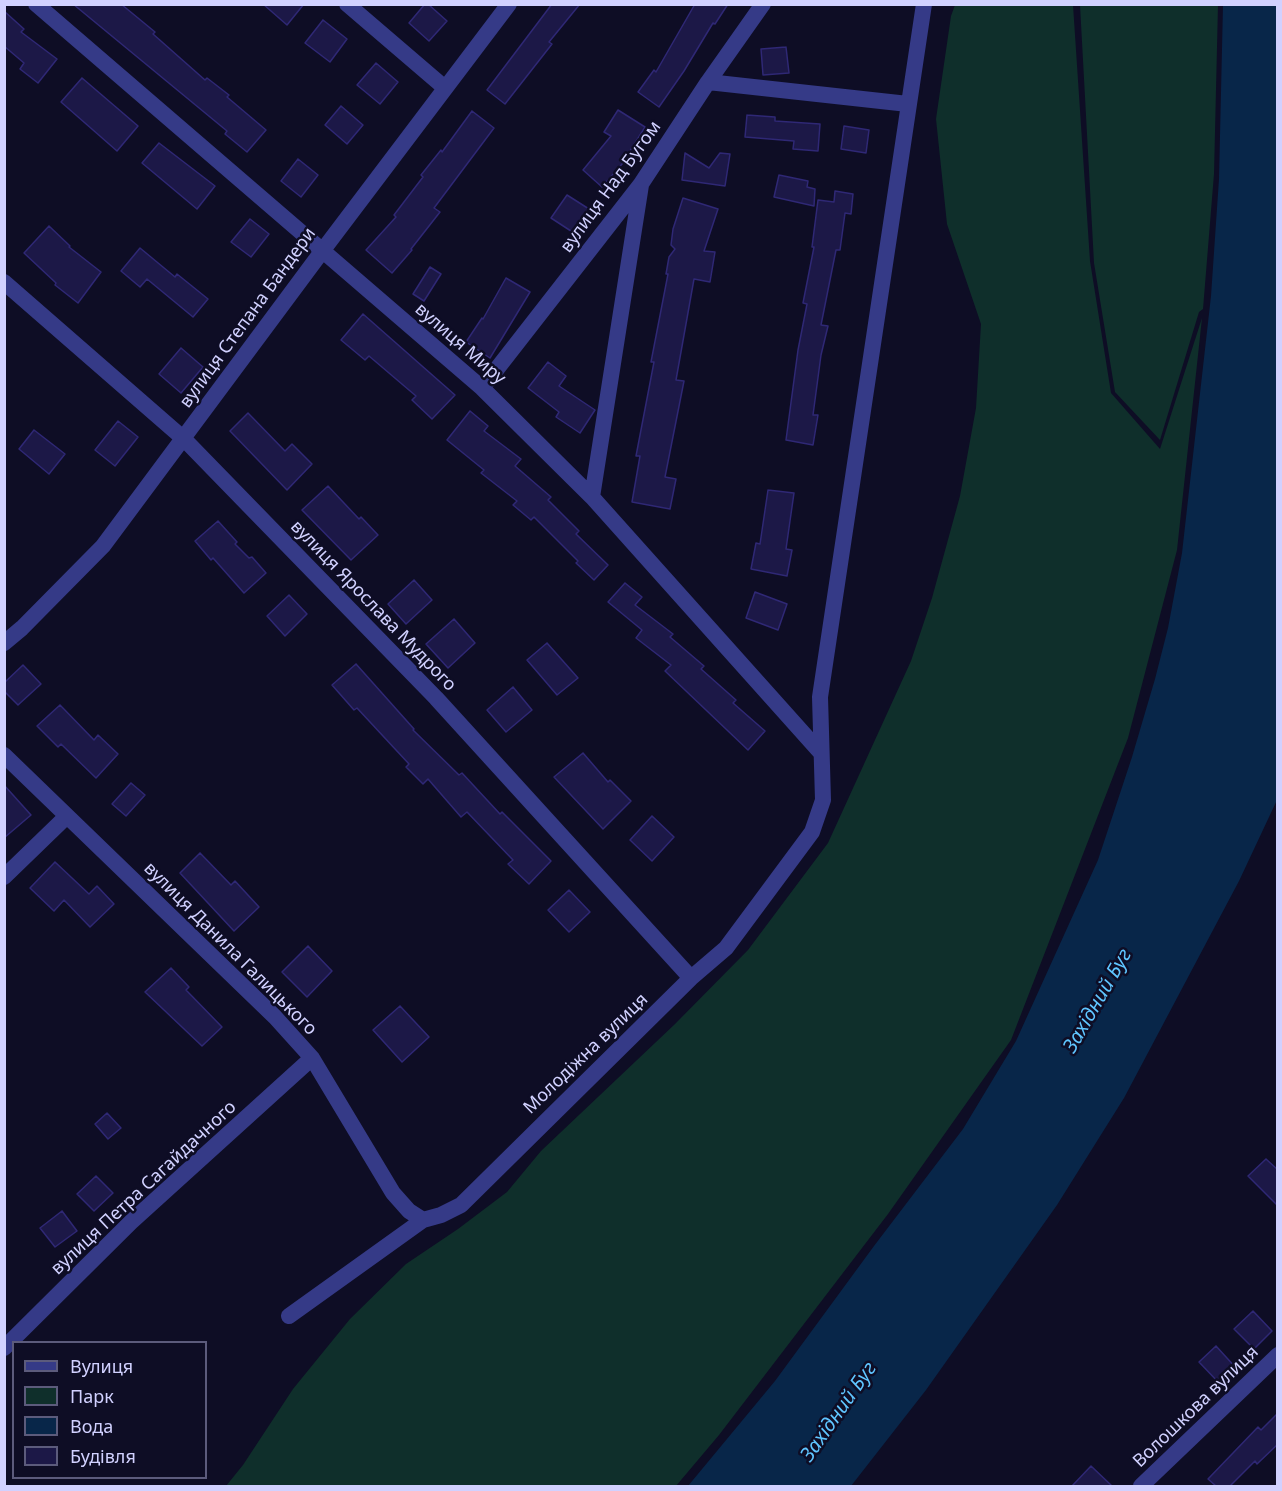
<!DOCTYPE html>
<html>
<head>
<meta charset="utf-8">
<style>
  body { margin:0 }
  #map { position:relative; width:1282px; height:1491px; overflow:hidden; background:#0e0d25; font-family:"Noto Sans",sans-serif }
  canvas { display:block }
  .frame { position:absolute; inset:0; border:6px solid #d1d1ff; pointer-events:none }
  .legend { position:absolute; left:12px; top:1341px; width:195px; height:138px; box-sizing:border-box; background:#0e0d25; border:2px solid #5c5b7c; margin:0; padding:8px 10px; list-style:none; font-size:18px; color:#d1d1ff }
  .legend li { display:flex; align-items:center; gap:12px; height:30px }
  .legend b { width:30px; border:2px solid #5c5b7c }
</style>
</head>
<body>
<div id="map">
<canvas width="1282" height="1491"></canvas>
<div class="frame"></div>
<ul class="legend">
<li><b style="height:8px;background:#353a87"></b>Вулиця</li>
<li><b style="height:16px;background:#0f2f2b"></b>Парк</li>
<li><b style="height:16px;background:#082649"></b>Вода</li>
<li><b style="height:16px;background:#1c1847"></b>Будівля</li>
</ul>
</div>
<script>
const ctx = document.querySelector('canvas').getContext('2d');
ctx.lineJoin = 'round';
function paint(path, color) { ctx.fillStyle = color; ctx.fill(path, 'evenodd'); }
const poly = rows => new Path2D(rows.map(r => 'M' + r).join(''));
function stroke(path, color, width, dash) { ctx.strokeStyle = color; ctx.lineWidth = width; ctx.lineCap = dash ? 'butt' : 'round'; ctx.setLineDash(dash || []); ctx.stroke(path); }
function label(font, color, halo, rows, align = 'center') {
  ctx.font = font + ' "Noto Sans",sans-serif'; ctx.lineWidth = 5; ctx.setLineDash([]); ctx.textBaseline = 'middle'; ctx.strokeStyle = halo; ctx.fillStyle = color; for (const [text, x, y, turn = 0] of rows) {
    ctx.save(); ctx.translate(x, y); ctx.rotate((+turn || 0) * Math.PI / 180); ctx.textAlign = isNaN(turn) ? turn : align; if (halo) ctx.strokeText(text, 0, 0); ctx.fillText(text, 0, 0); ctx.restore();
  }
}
paint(poly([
  [955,5,1073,5,1090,261,1111,393,1160,449,1202,318,1177,550,1128,738,1011,1040,888,1214,719,1435,676,1486,226,1486,243,1465,293,1389,350,1319,406,1264,458,1229,507,1192,541,1151,675,1024,748,950,828,843,911,661,932,598,960,496,976,408,981,324,947,224,936,119,951,16],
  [1080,5,1218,5,1214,174,1203,309,1199,312,1160,440,1115,392,1094,263]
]), '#0f2f2b');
paint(poly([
  [1223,5,1277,5,1277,800,1239,881,1124,1098,1057,1205,926,1390,851,1486,688,1486,775,1381,874,1246,963,1129,1016,1041,1098,860,1132,757,1155,679,1168,628,1182,553,1211,296,1219,179]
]), '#082649');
const building = poly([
  [73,4,121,4,155,32,153,34,205,80,207,78,229,95,227,97,266,130,247,152,225,134,227,131,73,4],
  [263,4,304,4,287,25,263,4],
  [425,4,428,4,447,21,429,41,409,23,425,4],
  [552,4,580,4,549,42,552,44,505,104,487,90,552,4],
  [695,4,728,4,715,24,713,23,684,71,659,107,638,92,654,70,656,72,695,4],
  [4,11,24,29,21,32,57,59,38,83,20,69,24,63,4,46,4,11],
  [323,20,347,39,330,62,305,43,323,20],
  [786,47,789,73,763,75,761,49,786,47],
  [376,63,398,82,380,104,357,85,376,63],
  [82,78,138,126,117,151,61,102,82,78],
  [341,106,363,125,347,144,325,125,341,106],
  [618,110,645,127,622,164,602,187,583,170,611,136,604,132,618,110],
  [472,111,494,128,434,208,440,212,411,249,412,250,392,273,366,250,396,217,394,215,423,177,421,175,441,150,442,152,472,111],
  [747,115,775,117,775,121,820,124,818,151,793,149,794,141,745,137,747,115],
  [844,126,869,130,866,153,841,149,844,126],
  [159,143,215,186,197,209,142,163,159,143],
  [685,153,709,168,720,153,730,154,725,186,682,180,685,153],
  [298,159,318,175,301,197,281,181,298,159],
  [779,175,808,181,807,187,815,189,814,206,774,197,779,175],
  [835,191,853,194,851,214,845,213,840,250,836,250,821,325,828,326,821,355,813,415,818,415,813,445,786,440,798,350,807,304,803,303,814,247,812,247,818,200,834,202,835,191],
  [567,195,589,209,574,233,551,218,567,195],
  [683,198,718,209,704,251,715,252,710,282,694,279,676,380,684,381,665,477,676,479,670,509,632,502,640,456,636,456,654,362,651,362,668,274,666,274,669,257,675,249,671,245,673,229,683,198],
  [250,219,269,234,251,257,231,242,250,219],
  [49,226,70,246,69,247,101,272,78,303,55,285,56,283,24,253,49,226],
  [140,248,175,277,177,274,208,299,193,317,147,279,140,287,121,271,140,248],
  [430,267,441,274,424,301,413,294,430,267],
  [506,278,530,292,490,358,466,342,482,318,483,319,506,278],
  [363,314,455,395,432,419,412,400,416,396,369,356,365,360,341,340,363,314],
  [181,348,203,367,181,393,159,374,181,348],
  [548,362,566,376,559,386,595,410,580,433,556,417,559,412,528,388,548,362],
  [470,411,488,426,484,431,521,459,515,466,551,497,548,500,579,531,576,534,608,565,594,580,576,563,578,561,534,517,531,520,513,505,517,501,481,473,484,470,447,440,470,411],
  [248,413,285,451,292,444,312,464,287,490,230,431,248,413],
  [118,421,138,437,115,466,95,450,118,421],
  [34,430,65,454,49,474,19,449,34,430],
  [328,486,359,519,361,517,378,535,351,560,302,510,328,486],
  [768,490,794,493,786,549,792,550,787,576,751,569,756,543,760,544,768,490],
  [218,521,237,542,235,544,249,558,252,557,266,573,244,593,213,558,211,560,195,541,218,521],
  [414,580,432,600,406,624,388,604,414,580],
  [625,583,642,597,635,605,673,634,670,637,704,666,701,669,736,700,733,703,765,731,748,750,665,671,671,665,636,638,642,630,608,602,625,583],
  [755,592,787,604,778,630,746,618,755,592],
  [289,595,307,614,285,636,267,616,289,595],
  [454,619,475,643,448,668,426,644,454,619],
  [547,643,578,678,557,695,527,660,547,643],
  [356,664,414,729,413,730,459,775,462,773,500,814,502,812,551,861,529,884,508,864,513,860,467,812,461,817,428,779,423,784,406,767,409,764,357,708,354,710,332,685,356,664],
  [23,665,41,684,18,705,4,691,4,683,23,665],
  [513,687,532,710,506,732,487,710,513,687],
  [60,705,94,740,98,735,118,754,96,778,61,744,58,747,37,726,60,705],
  [583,753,608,782,610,780,631,801,603,829,554,777,583,753],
  [131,783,145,795,126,816,112,804,131,783],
  [4,785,31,815,4,838,4,785],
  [652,816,674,837,652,861,630,840,652,816],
  [200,853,231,885,235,881,259,907,234,931,180,873,200,853],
  [55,862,89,894,97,886,114,904,90,927,64,900,54,911,30,888,55,862],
  [569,890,590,912,569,932,548,910,569,890],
  [308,946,332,971,307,997,282,972,308,946],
  [171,968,189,987,186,990,222,1027,202,1046,145,992,171,968],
  [400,1006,429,1037,402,1062,373,1030,400,1006],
  [107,1113,121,1128,108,1139,95,1124,107,1113],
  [1266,1159,1278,1170,1278,1206,1248,1176,1266,1159],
  [96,1176,113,1193,94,1211,77,1194,96,1176],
  [62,1211,77,1231,55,1247,40,1228,62,1211],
  [1253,1311,1272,1331,1254,1349,1234,1329,1253,1311],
  [1216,1346,1237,1369,1220,1384,1199,1362,1216,1346],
  [1278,1413,1278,1444,1257,1464,1255,1461,1230,1486,1216,1486,1208,1479,1258,1427,1261,1430,1278,1413],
  [1091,1466,1112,1486,1072,1486,1091,1466]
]);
paint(building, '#1c1847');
stroke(building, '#2f2875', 1.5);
stroke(poly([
  [36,4,482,388,592,497,821,753],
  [347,4,445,88],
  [708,82,908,104],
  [4,282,184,439,436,698,691,978],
  [482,388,641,184,708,82,763,4],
  [592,497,641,185],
  [4,643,22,628,103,546,323,250,509,4],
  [4,755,275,1017,312,1058,393,1193,409,1211,423,1220],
  [4,877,67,816],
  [289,1316,423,1220,441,1215,461,1205,691,978,726,948,812,832,823,800,820,697,924,4],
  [4,1348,131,1222,312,1058],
  [1141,1486,1278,1355]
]), '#353a87', 16);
label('18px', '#d1d1ff', '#0e0d25', [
  ["вулиця Над Бугом",611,187,-54],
  ["вулиця Степана Бандери",248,318,-54],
  ["вулиця Миру",460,344,41],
  ["вулиця Ярослава Мудрого",373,606,46],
  ["вулиця Данила Галицького",230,949,45],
  ["Молодіжна вулиця",586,1054,-44],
  ["вулиця Петра Сагайдачного",144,1188,-43],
  ["Волошкова вулиця",1196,1407,-44]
]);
label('italic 20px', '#5fc5ff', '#0e0d25', [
  ["Західний Буг",1098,1001,-60],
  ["Західний Буг",839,1412,-55]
]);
</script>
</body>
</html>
